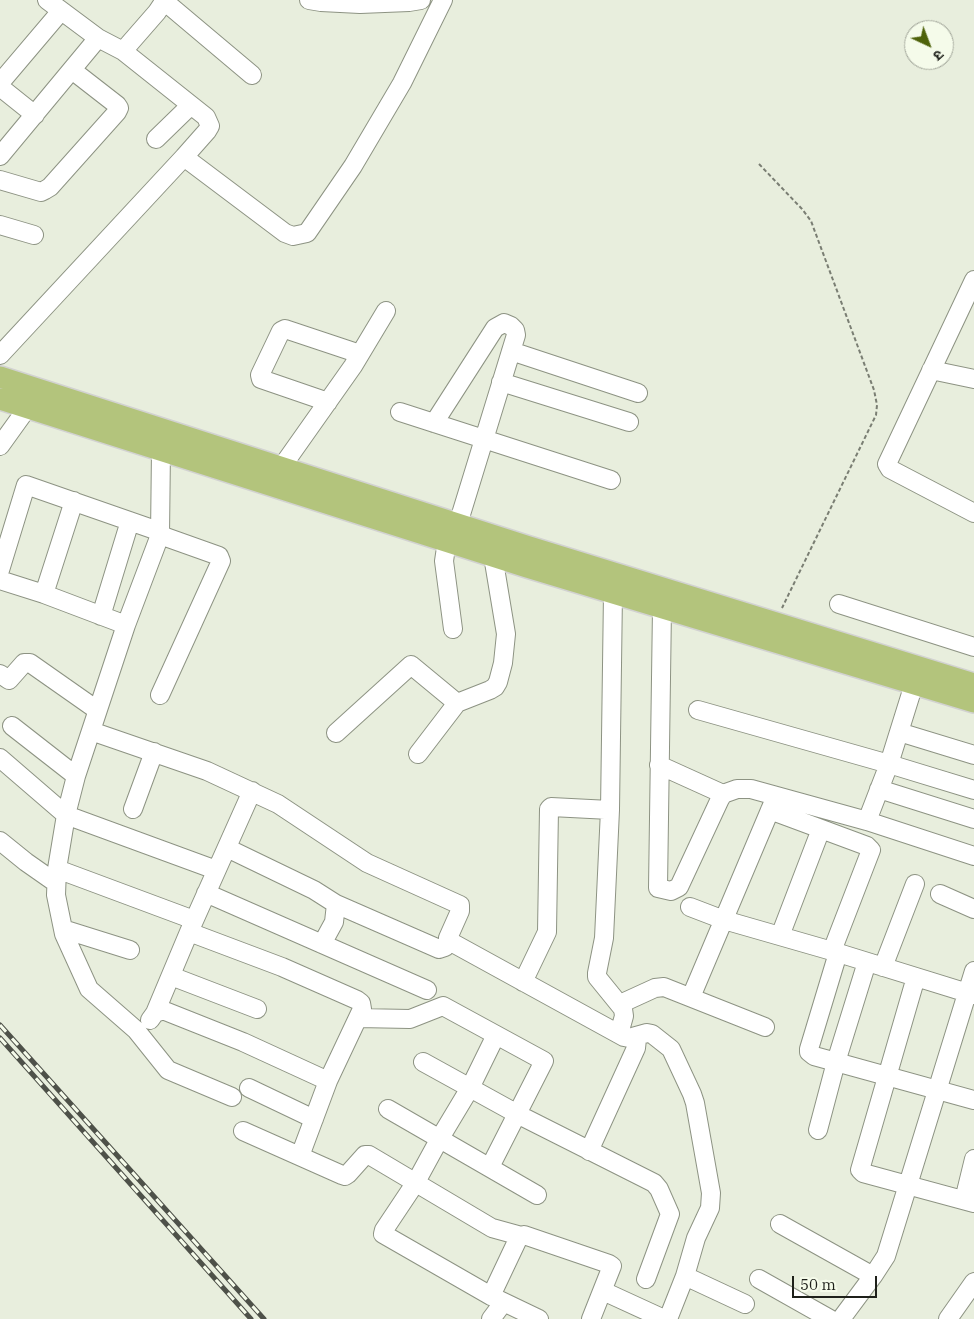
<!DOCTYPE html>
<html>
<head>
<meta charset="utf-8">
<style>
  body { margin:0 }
  #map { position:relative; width:974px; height:1319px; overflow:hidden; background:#e8eedd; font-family:"IBM Plex Serif","Noto Sans Devanagari",serif }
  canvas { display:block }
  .north { position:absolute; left:904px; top:20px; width:50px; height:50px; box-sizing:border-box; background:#f5fbea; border:1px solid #9fa397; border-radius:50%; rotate:137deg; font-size:14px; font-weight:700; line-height:20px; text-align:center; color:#1e201a }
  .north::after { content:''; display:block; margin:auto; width:18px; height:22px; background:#4e620a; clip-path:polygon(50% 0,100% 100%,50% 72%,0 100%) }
  .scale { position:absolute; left:792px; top:1276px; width:85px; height:22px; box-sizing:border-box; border:2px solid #1e201a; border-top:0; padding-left:6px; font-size:15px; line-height:18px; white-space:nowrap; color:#1e201a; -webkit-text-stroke:4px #f5fbea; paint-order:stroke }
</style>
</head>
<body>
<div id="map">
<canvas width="974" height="1319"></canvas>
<div class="north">उ</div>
<div class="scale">50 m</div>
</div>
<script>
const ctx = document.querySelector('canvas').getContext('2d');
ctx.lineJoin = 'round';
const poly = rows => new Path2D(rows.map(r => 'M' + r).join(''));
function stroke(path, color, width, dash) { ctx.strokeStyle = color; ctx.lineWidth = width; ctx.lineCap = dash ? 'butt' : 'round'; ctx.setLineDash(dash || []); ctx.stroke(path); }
const minor = poly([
  [163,0,252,75],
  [309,0,321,2,360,4,409,2,421,0],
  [123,51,157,12,165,0],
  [0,83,61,11],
  [0,87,35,115],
  [156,139,191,105],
  [0,156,98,38],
  [184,157,285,233,293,236,307,233,353,166,402,83,443,0],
  [0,180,41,192,45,190,50,187,117,112,119,108,117,105,72,70],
  [0,225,34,235],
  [974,280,887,464,890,469,974,513],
  [511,351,638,393],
  [0,355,184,157,207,131,210,126,206,117,123,51,98,38,47,0],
  [931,370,974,379],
  [501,382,629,422],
  [328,402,261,379,260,375,281,331,285,329,360,354],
  [400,412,611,480],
  [434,423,495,328,504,323,511,326,515,330,516,335,458,524],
  [163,438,161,450,160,535,126,625,76,776,66,815,57,869,56,895,64,934,89,989,136,1030,168,1070,232,1097],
  [0,446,28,407],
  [281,468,353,366,386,311],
  [447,541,444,561,453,629],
  [0,570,26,485,161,532],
  [0,580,44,594,126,625],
  [613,593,610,810,604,938,597,973,597,977,623,1009,624,1016,619,1034],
  [44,594,74,501],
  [839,604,974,647],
  [662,608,658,888,671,891,679,887,720,799,723,794,737,789,751,789,867,821,974,856],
  [101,616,130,521],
  [0,674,9,680,24,663,30,663,97,710],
  [160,695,221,561,219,556,160,535],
  [698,710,889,764,974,790],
  [12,726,76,776],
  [91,731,207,771,278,804,367,863,460,905,460,911,448,938,451,942,624,1037,629,1038,647,1033,652,1034,671,1049,692,1094,695,1103,711,1193,710,1208,696,1238,685,1276,668,1319],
  [899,732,974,755],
  [336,733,411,665,457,703,490,690,495,687,498,682,503,663,506,634,493,556],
  [418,754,457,703],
  [0,758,66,815,216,870],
  [659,765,723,794],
  [879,789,974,819],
  [133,809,154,752],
  [770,810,867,846,871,850,832,951],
  [867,821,889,764,914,684],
  [0,841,26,862,56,883],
  [227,848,314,890,336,904,334,922,322,944],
  [57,869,194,920],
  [206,893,427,990],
  [940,894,974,909],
  [336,904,439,949,445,947,449,940],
  [690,907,724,920,832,951,974,995],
  [63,929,130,950],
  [189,932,282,967,357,1000,361,1003,362,1009,328,1081,300,1156],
  [780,936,821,829],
  [838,953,809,1049,809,1052,814,1056,836,1062,974,1100],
  [883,967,915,884],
  [171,976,257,1009],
  [916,977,860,1170,863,1173,974,1203],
  [523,982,547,932,549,809,551,807,610,810],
  [691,997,776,796],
  [620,1004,655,988,664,987,765,1027],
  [155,1013,189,932,252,791],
  [358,1018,410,1019,443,1006,544,1061,490,1167],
  [150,1020,155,1013,161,1011,165,1011,243,1042,328,1081],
  [496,1035,470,1088,440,1138,416,1182,384,1230,383,1234,491,1296,539,1319],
  [423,1062,521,1116,654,1183,659,1189,670,1214,646,1279],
  [249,1088,314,1119],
  [388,1109,537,1195],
  [818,1130,836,1062,867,962],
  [243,1131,342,1175,345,1176,348,1174,365,1155,369,1155,492,1228,521,1236],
  [589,1151,636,1048,637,1039,634,1037],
  [964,1200,974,1159],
  [780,1224,873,1276],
  [685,1276,745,1304],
  [759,1279,830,1319],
  [603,1291,664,1319],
  [491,1296,518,1239,524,1235,609,1264,612,1266,591,1319],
  [491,1319,503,1303],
  [841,1319,873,1276,886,1256,974,971],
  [948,1319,974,1282]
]);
const major = poly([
  [0,377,526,546,974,684],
  [0,399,527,567,974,702]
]);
stroke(minor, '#8d9383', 20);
stroke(major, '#d2d2d1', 24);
stroke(poly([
  [759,164,802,209,811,221,874,390,877,405,876,415,782,608]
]), '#7a7e73', 2, [4, 2.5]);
stroke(minor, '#fff', 18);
stroke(major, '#b3c47c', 21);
const rail = poly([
  [0,1025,264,1319],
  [0,1038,251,1319]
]);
stroke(rail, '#4e5149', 5);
stroke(rail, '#f5fbea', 3, [9]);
</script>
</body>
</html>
